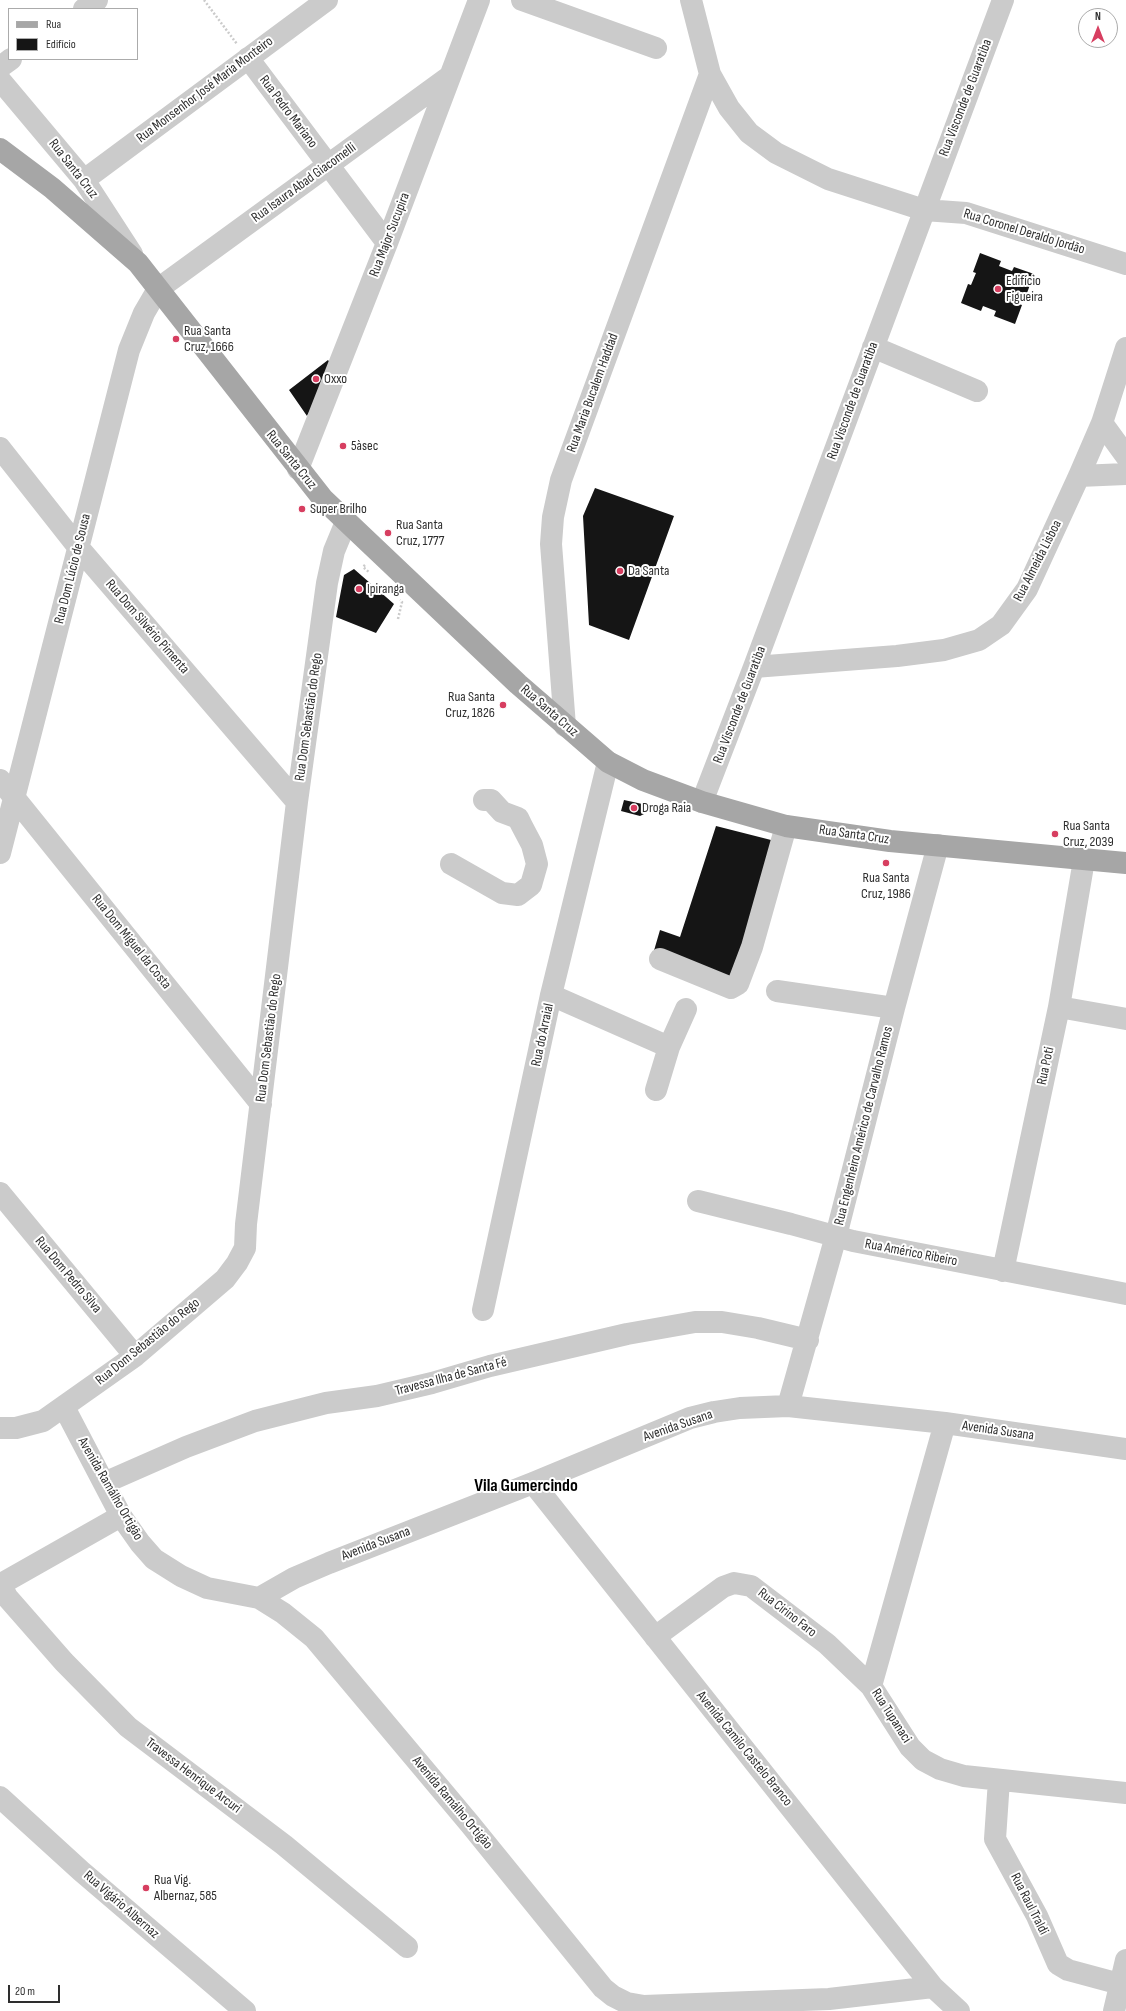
<!DOCTYPE html>
<html>
<head>
<meta charset="utf-8">
<style>
  body { margin:0 }
  #map { position:relative; width:1126px; height:2011px; overflow:hidden; background:#fff; font-family:"Sofia Sans Condensed",sans-serif }
  canvas { display:block }
  .legend { position:absolute; left:8px; top:8px; width:130px; height:52px; box-sizing:border-box; background:#fff; border:1px solid #ababab; margin:0; padding:5px 7px; list-style:none; font-size:12px; color:#2e2e2e }
  .legend li { display:flex; align-items:center; gap:8px; height:20px }
  .legend b { width:20px; border:1px solid #ababab }
  .north { position:absolute; left:1078px; top:8px; width:40px; height:40px; box-sizing:border-box; background:#fff; border:1px solid #ababab; border-radius:50%; rotate:0deg; font-size:11px; font-weight:700; line-height:16px; text-align:center; color:#2e2e2e }
  .north::after { content:''; display:block; margin:auto; width:14px; height:18px; background:#d73e60; clip-path:polygon(50% 0,100% 100%,50% 72%,0 100%) }
  .scale { position:absolute; left:8px; top:1985px; width:52px; height:18px; box-sizing:border-box; border:2px solid #2e2e2e; border-top:0; padding-left:5px; font-size:12px; line-height:14px; white-space:nowrap; color:#2e2e2e; -webkit-text-stroke:3px #fff; paint-order:stroke }
</style>
</head>
<body>
<div id="map">
<canvas width="1126" height="2011"></canvas>
<ul class="legend">
<li><b style="height:5px;background:#a6a6a6"></b>Rua</li>
<li><b style="height:11px;background:#151515"></b>Edifício</li>
</ul>
<div class="north">N</div>
<div class="scale">20 m</div>
</div>
<script>
const ctx = document.querySelector('canvas').getContext('2d');
ctx.lineJoin = 'round';
function paint(path, color) { ctx.fillStyle = color; ctx.fill(path, 'evenodd'); }
const poly = rows => new Path2D(rows.map(r => 'M' + r).join(''));
function stroke(path, color, width, dash) { ctx.strokeStyle = color; ctx.lineWidth = width; ctx.lineCap = dash ? 'butt' : 'round'; ctx.setLineDash(dash || []); ctx.stroke(path); }
function label(font, color, halo, rows, align = 'center') {
  ctx.font = font + ' "Sofia Sans Condensed",sans-serif'; ctx.lineWidth = 4; ctx.setLineDash([]); ctx.textBaseline = 'middle'; ctx.strokeStyle = halo; ctx.fillStyle = color; for (const [text, x, y, turn = 0] of rows) {
    ctx.save(); ctx.translate(x, y); ctx.rotate((+turn || 0) * Math.PI / 180); ctx.textAlign = isNaN(turn) ? turn : align; if (halo) ctx.strokeText(text, 0, 0); ctx.fillText(text, 0, 0); ctx.restore();
  }
}
paint(poly([
  [980,253,1001,261,999,266,1012,271,1014,267,1034,274,1027,293,1024,292,1019,304,1022,305,1015,324,994,316,996,311,983,306,981,311,961,303,968,284,971,285,976,273,973,272],
  [328,360,334,368,307,416,289,390],
  [595,488,674,516,629,640,589,625,583,516],
  [354,569,394,604,376,633,336,617,344,575],
  [624,800,647,805,644,814,640,816,621,811],
  [716,826,775,841,731,979,653,954,660,930,680,937]
]), '#151515');
stroke(poly([
  [204,0,237,44],
  [365,565,363,567,370,573],
  [398,619,402,602,400,600]
]), '#cbcbcb', 2.5, [2, 2]);
stroke(poly([
  [522,0,656,48],
  [691,0,710,74,729,108,749,133,776,153,828,179,924,210,966,213,1126,264],
  [84,9,97,0],
  [248,58,387,243],
  [0,67,11,59],
  [0,80,84,180,132,254],
  [84,180,327,0],
  [873,347,977,391],
  [1102,423,1126,456],
  [0,448,78,547,297,802],
  [298,469,387,243,479,0],
  [1079,476,1126,474],
  [754,667,897,656,944,650,979,640,1001,625,1027,589,1079,476,1102,423,1126,348],
  [565,726,551,544,553,517,561,480,710,74],
  [0,780,261,1104],
  [702,802,754,667,1003,0],
  [0,853,129,350,144,313,158,289,449,77],
  [451,864,502,893,518,895,531,885,537,864,532,845,522,826,518,818,502,812,491,800,484,800],
  [660,959,731,988,738,984,752,947,786,826],
  [777,991,894,1008],
  [551,995,669,1047],
  [1059,1007,1126,1019],
  [656,1090,669,1047,686,1009],
  [0,1193,135,1356],
  [698,1201,791,1224,853,1241,1126,1294],
  [1003,1271,1059,1007,1084,860],
  [483,1310,551,995,608,762],
  [788,1406,836,1236,894,1008,938,845],
  [64,1407,121,1516,140,1543,154,1559,181,1576,207,1588,259,1598,283,1613,314,1638,470,1824,603,1988,613,1996,627,2003,644,2006,829,1999,933,1987],
  [945,1423,871,1686,910,1747,923,1760,940,1769,964,1776,1126,1793],
  [0,1428,16,1428,43,1421,135,1356,225,1279,237,1263,245,1248,246,1224,297,802,327,583,334,551,346,522],
  [104,1483,186,1447,255,1421,326,1403,377,1396,432,1383,490,1366,627,1334,695,1322,722,1322,758,1328,808,1340],
  [533,1483,933,1987,959,2011],
  [0,1583,7,1597,64,1662,128,1727,284,1845,407,1947],
  [1,1584,121,1516],
  [259,1598,294,1578,329,1563,533,1483,690,1418,714,1412,740,1408,788,1406,945,1423,1126,1449],
  [655,1637,723,1587,734,1583,751,1586,827,1644,871,1686],
  [999,1780,995,1839,1037,1916,1058,1964,1068,1970,1120,1984],
  [0,1797,81,1871,245,2011],
  [1114,2011,1126,1960]
]), '#cbcbcb', 22);
stroke(poly([
  [0,149,52,188,138,263,323,499,518,684,608,762,643,780,702,802,786,826,890,841,1126,863]
]), '#a6a6a6', 22);
for (const [x, y, r, color] of [
  [998,289,4,"#d73e60"],
  [176,339,4,"#d73e60"],
  [316,379,4,"#d73e60"],
  [343,446,4,"#d73e60"],
  [302,509,4,"#d73e60"],
  [388,533,4,"#d73e60"],
  [620,571,4,"#d73e60"],
  [359,589,4,"#d73e60"],
  [503,705,4,"#d73e60"],
  [634,808,4,"#d73e60"],
  [1055,834,4,"#d73e60"],
  [886,863,4,"#d73e60"],
  [146,1888,4,"#d73e60"]
]) { const dot = new Path2D(); dot.arc(x, y, r, 0, 2 * Math.PI); ctx.fillStyle = color; ctx.fill(dot); stroke(dot, '#fff', 1.5); }
label('14px', '#2e2e2e', '#fff', [
  ["Rua Monsenhor José Maria Monteiro",205,90,-37],
  ["Rua Visconde de Guaratiba",966,98,-69],
  ["Rua Pedro Mariano",288,112,53],
  ["Rua Santa Cruz",73,169,52],
  ["Rua Isaura Abad Giacomelli",304,183,-36],
  ["Rua Coronel Deraldo Jordão",1024,232,17],
  ["Rua Major Sucupira",390,235,-69],
  ["Rua Maria Bucalem Haddad",593,393,-70],
  ["Rua Visconde de Guaratiba",853,401,-70],
  ["Rua Santa Cruz",291,460,51],
  ["Rua Almeida Lisboa",1038,561,-63],
  ["Rua Dom Lúcio de Sousa",73,569,-76],
  ["Rua Dom Silvério Pimenta",147,627,49],
  ["Rua Visconde de Guaratiba",740,705,-69],
  ["Rua Santa Cruz",549,711,41],
  ["Rua Dom Sebastião do Rego",309,717,-82],
  ["Rua Santa Cruz",854,835,8],
  ["Rua Dom Miguel da Costa",131,942,51],
  ["Rua do Arraial",543,1035,-78],
  ["Rua Dom Sebastião do Rego",269,1038,-83],
  ["Rua Poti",1046,1066,-78],
  ["Rua Engenheiro Américo de Carvalho Ramos",864,1126,-76],
  ["Rua Américo Ribeiro",911,1253,11],
  ["Rua Dom Pedro Silva",68,1275,50],
  ["Rua Dom Sebastião do Rego",148,1342,-39],
  ["Travessa Ilha de Santa Fé",451,1377,-15],
  ["Avenida Susana",678,1426,-19],
  ["Avenida Susana",998,1431,8],
  ["Avenida Ramálho Ortigão",110,1489,60],
  ["Avenida Susana",376,1544,-21],
  ["Rua Cirino Faro",787,1613,38],
  ["Rua Tupanaci",891,1716,57],
  ["Avenida Camilo Castelo Branco",744,1749,51],
  ["Travessa Henrique Arcuri",193,1776,37],
  ["Avenida Ramálho Ortigão",452,1803,50],
  ["Rua Raul Traldi",1029,1904,63],
  ["Rua Vigário Albernaz",121,1905,41]
]);
label('14px', '#2e2e2e', '#fff', [
  ["Edifício",1006,281],
  ["Figueira",1006,297],
  ["Rua Santa",184,331],
  ["Cruz, 1666",184,347],
  ["Oxxo",324,379],
  ["5àsec",351,446],
  ["Super Brilho",310,509],
  ["Rua Santa",396,525],
  ["Cruz, 1777",396,541],
  ["Da Santa",628,571],
  ["Ipiranga",367,589],
  ["Rua Santa",495,697,"right"],
  ["Cruz, 1826",495,713,"right"],
  ["Droga Raia",642,808],
  ["Rua Santa",1063,826],
  ["Cruz, 2039",1063,842],
  ["Rua Santa",886,878,"center"],
  ["Cruz, 1986",886,894,"center"],
  ["Rua Vig.",154,1880],
  ["Albernaz, 585",154,1896]
], 'left');
label('bold 18px', '#000', '#fff', [
  ["Vila Gumercindo",526,1486]
]);
</script>
</body>
</html>
